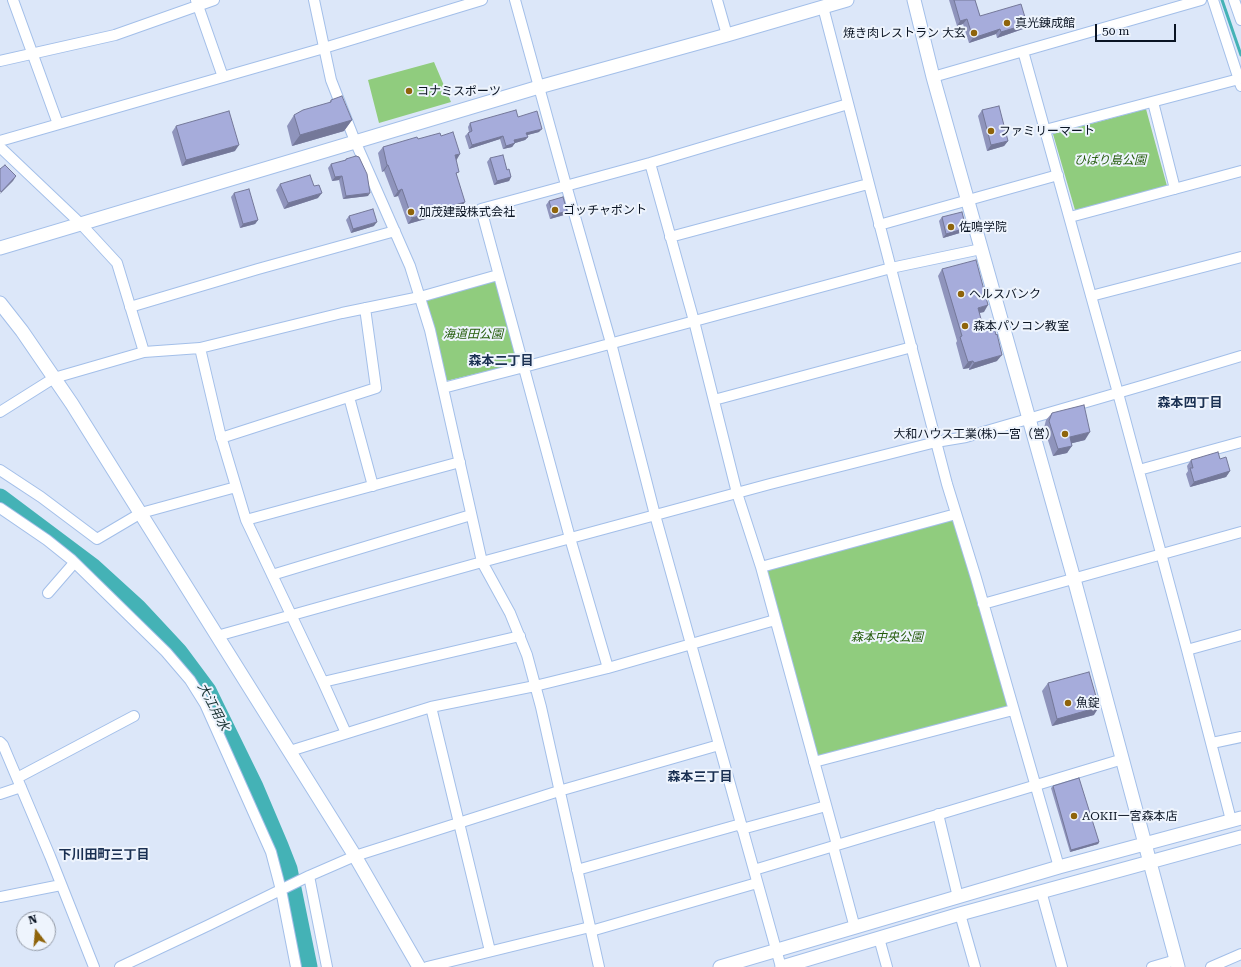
<!DOCTYPE html>
<html>
<head>
<meta charset="utf-8">
<style>
  body { margin:0 }
  #map { position:relative; width:1241px; height:967px; overflow:hidden; background:#dce7f9; font-family:"Roboto Serif",serif }
  canvas { display:block }
  .north { position:absolute; left:16px; top:911px; width:40px; height:40px; box-sizing:border-box; background:#eef4fd; border:1px solid #939aa6; border-radius:50%; rotate:344deg; font-size:11px; font-weight:700; line-height:16px; text-align:center; color:#0a1423 }
  .north::after { content:''; display:block; margin:auto; width:14px; height:18px; background:#8f640b; clip-path:polygon(50% 0,100% 100%,50% 72%,0 100%) }
  .scale { position:absolute; left:1095px; top:24px; width:81px; height:18px; box-sizing:border-box; border:2px solid #0a1423; border-top:0; padding-left:5px; font-size:12px; line-height:14px; white-space:nowrap; color:#0a1423; -webkit-text-stroke:3px #eef4fd; paint-order:stroke }
</style>
</head>
<body>
<div id="map">
<canvas width="1241" height="967"></canvas>
<div class="north">N</div>
<div class="scale">50 m</div>
</div>
<script>
const ctx = document.querySelector('canvas').getContext('2d');
ctx.lineJoin = 'round';
function paint(path, color) { ctx.fillStyle = color; ctx.fill(path, 'evenodd'); }
const poly = rows => new Path2D(rows.map(r => 'M' + r).join(''));
function stroke(path, color, width, dash) { ctx.strokeStyle = color; ctx.lineWidth = width; ctx.lineCap = dash ? 'butt' : 'round'; ctx.setLineDash(dash || []); ctx.stroke(path); }
function label(font, color, halo, rows, align = 'center') {
  ctx.font = font + ' "Roboto Serif","Noto Sans JP",serif'; ctx.lineWidth = 4; ctx.setLineDash([]); ctx.textBaseline = 'middle'; ctx.strokeStyle = halo; ctx.fillStyle = color; for (const [text, x, y, turn = 0] of rows) {
    ctx.save(); ctx.translate(x, y); ctx.rotate((+turn || 0) * Math.PI / 180); ctx.textAlign = isNaN(turn) ? turn : align; if (halo) ctx.strokeText(text, 0, 0); ctx.fillText(text, 0, 0); ctx.restore();
  }
}
paint(poly([
  [434,62,451,102,379,123,368,80],
  [1146,109,1167,186,1075,210,1053,134],
  [496,281,520,363,446,381,426,300],
  [956,514,1013,710,814,762,765,566]
]), '#90cc7e');
stroke(poly([
  [1222,0,1241,55]
]), '#44b2b6', 3);
stroke(poly([
  [0,498,92,567,137,608,178,652,207,691,254,787,279,846,288,869,308,967]
]), '#44b2b6', 19);
const minor = poly([
  [13,0,58,124],
  [196,0,223,77],
  [314,0,331,80,355,141,410,266,430,330,482,562,510,613,527,655,541,707,599,967],
  [515,0,566,185,611,343,655,515,781,967],
  [717,0,727,35],
  [1213,0,1241,86],
  [1234,0,1241,20],
  [823,7,947,484,976,578,1059,867],
  [1023,51,1118,393,1187,650,1231,820],
  [0,61,115,35,214,0],
  [933,77,1201,0],
  [1153,102,1175,189],
  [1045,130,1239,79],
  [0,141,324,48,482,0],
  [0,147,81,224,117,263,144,352],
  [650,163,694,321,737,493,761,567,837,845],
  [1070,217,1241,171],
  [879,225,1058,175],
  [670,237,868,184],
  [1091,296,1241,257],
  [130,307,258,269,395,231],
  [200,348,220,433,246,520,323,682,346,733],
  [443,388,524,367,891,268,981,249],
  [349,397,373,486],
  [714,400,912,347],
  [0,412,54,378,144,352,200,348,342,313,420,297,498,275],
  [221,438,376,388,365,308],
  [0,470,41,497,97,539,141,513,236,487],
  [1139,470,1241,442],
  [0,508,47,540,72,560,166,652,190,680,205,704,271,852,281,890,296,967],
  [246,520,460,462],
  [761,567,956,514],
  [272,575,471,515],
  [48,593,74,563],
  [983,604,1241,532],
  [217,636,482,562,770,484,936,442,966,437,1145,385,1241,356],
  [1187,650,1241,635],
  [608,668,570,538,481,209,650,163,848,104],
  [323,682,520,636],
  [431,707,490,951],
  [0,742,3,745,50,856,94,967],
  [1212,743,1241,737],
  [290,751,431,707,535,686,608,668,775,620],
  [814,762,1013,710],
  [17,778,134,716],
  [0,794,21,787],
  [938,814,958,897],
  [742,829,826,806],
  [833,846,855,928],
  [577,870,741,824],
  [754,870,1123,759],
  [309,876,327,967],
  [1041,891,1062,967],
  [0,897,61,885],
  [960,914,975,967],
  [591,931,757,883],
  [879,938,887,967],
  [120,967,209,925,309,876,355,856,559,791,719,745],
  [427,967,590,927],
  [1152,967,1176,960],
  [1211,967,1241,954]
]);
const tertiary = poly([
  [914,0,933,77,1074,579,1178,967],
  [0,248,539,87,727,35,847,0],
  [0,303,22,331,72,404,355,856,419,967],
  [720,967,1059,867,1241,818],
  [782,967,960,914,1241,837]
]);
stroke(minor, '#a3bfe9', 12);
stroke(tertiary, '#a3bfe9', 15);
stroke(minor, '#fff', 10);
stroke(tertiary, '#fff', 13);
paint(poly([
  [949,0,975,0,980,16,1023,29,997,38,996,34,969,43,963,24,957,26],
  [331,100,352,120,344,131,292,146,287,126,294,115,329,103],
  [982,110,1008,141,1004,146,987,151,978,116],
  [518,117,539,132,527,135,528,137,525,140,515,143,512,147,503,149,500,139,469,149,465,136,469,132,468,127,470,123],
  [176,126,235,151,182,166,172,132],
  [441,136,456,160,457,176,460,209,408,224,398,196,394,197,384,171,382,172,378,153,383,147,418,139],
  [490,158,507,170,511,177,509,181,494,185,487,162],
  [346,159,368,196,343,199,339,180,332,181,328,168,331,164,345,161],
  [280,184,314,186,318,198,284,209,276,190],
  [234,193,258,220,255,224,240,228,231,197],
  [549,201,564,215,550,219,546,205],
  [349,216,374,226,351,233,346,220],
  [942,217,966,228,963,232,943,238,939,221],
  [942,269,984,312,979,313,984,330,997,361,969,370,969,368,963,369,956,343,957,341,938,276],
  [1052,413,1085,440,1072,443,1067,453,1053,456,1044,428,1046,420],
  [1220,459,1230,471,1226,477,1190,487,1186,474,1188,471,1187,466,1191,460],
  [1048,683,1094,715,1052,726,1042,691],
  [1053,786,1099,842,1098,844,1070,852,1051,788]
]), '#8f94bc');
paint(poly([
  [967,19,963,24,957,26,960,21],
  [1027,24,1023,29,997,38,1001,32],
  [1000,29,996,34,969,43,973,38],
  [352,120,344,131,292,146,300,135],
  [542,129,539,132,524,136,526,133],
  [503,136,500,139,469,149,472,145],
  [528,137,525,140,512,144,514,140],
  [1008,141,1004,146,987,151,991,145],
  [515,143,512,147,503,149,506,146],
  [239,145,235,151,182,166,186,160],
  [460,154,456,161,455,155],
  [387,165,388,165,384,171,382,172],
  [16,176,13,181,0,194,1,192],
  [342,176,339,180,332,181,335,177],
  [511,177,509,181,494,185,497,181],
  [402,189,398,196,394,197,398,191],
  [322,193,318,198,284,209,288,203],
  [370,193,368,196,343,199,346,196],
  [465,202,460,209,408,224,412,218],
  [567,211,564,215,550,219,553,215],
  [258,220,255,224,240,228,243,224],
  [377,222,374,226,351,233,353,229],
  [966,228,963,232,943,238,946,234],
  [988,305,984,312,973,314,978,308],
  [1002,355,997,361,969,370,974,363],
  [973,361,969,368,963,369,968,362],
  [1090,432,1085,440,1065,445,1070,437],
  [1072,446,1067,453,1053,456,1058,449],
  [1230,471,1226,477,1190,487,1194,482],
  [1099,707,1094,715,1052,726,1057,719],
  [1099,842,1098,844,1070,852,1071,850]
]), '#747899');
const building = poly([
  [954,0,975,0,980,16,1021,4,1027,24,1001,32,1000,29,973,38,967,19,960,21,954,0],
  [342,96,352,120,300,135,294,115,303,110,331,102,331,100,342,96],
  [999,106,1008,141,991,145,982,110,999,106],
  [516,110,518,117,537,111,542,129,526,133,528,137,514,140,515,143,506,146,503,136,472,145,468,133,472,131,470,123,516,110],
  [229,111,239,145,186,160,176,126,229,111],
  [453,132,460,154,455,155,459,172,456,173,465,202,412,218,402,189,398,191,388,165,387,165,383,147,417,137,418,139,440,133,441,136,453,132],
  [503,155,507,170,509,169,511,177,497,181,490,158,503,155],
  [356,156,359,157,367,174,370,193,346,196,342,176,335,177,331,164,346,160,346,159,356,156],
  [5,165,16,176,1,192,0,190,0,169,5,165],
  [310,175,314,186,319,185,322,193,288,203,280,184,310,175],
  [249,189,258,220,243,224,234,193,249,189],
  [563,197,567,211,553,215,549,201,563,197],
  [373,209,377,222,353,229,349,216,373,209],
  [962,212,966,228,946,234,942,217,962,212],
  [976,260,988,305,978,308,984,330,994,327,996,335,997,334,1002,355,974,363,973,361,968,362,960,337,962,336,942,269,976,260],
  [1084,405,1090,432,1070,437,1072,446,1058,449,1049,421,1052,413,1084,405],
  [1218,452,1220,459,1226,457,1230,471,1194,482,1190,468,1193,468,1191,460,1218,452],
  [1089,672,1099,707,1057,719,1048,683,1089,672],
  [1079,778,1099,842,1071,850,1053,786,1079,778]
]);
paint(building, '#a6acdb');
stroke(building, '#747899', 1);
for (const [x, y, r, color] of [
  [1007,23,4,"#8f640b"],
  [974,33,4,"#8f640b"],
  [409,91,4,"#8f640b"],
  [991,131,4,"#8f640b"],
  [555,210,4,"#8f640b"],
  [411,212,4,"#8f640b"],
  [951,227,4,"#8f640b"],
  [961,294,4,"#8f640b"],
  [965,326,4,"#8f640b"],
  [1065,434,4,"#8f640b"],
  [1068,703,4,"#8f640b"],
  [1074,816,4,"#8f640b"]
]) { const dot = new Path2D(); dot.arc(x, y, r, 0, 2 * Math.PI); ctx.fillStyle = color; ctx.fill(dot); stroke(dot, '#eef4fd', 1.5); }
label('12px', '#0a1423', '#eef4fd', [
  ["真光錬成館",1015,23],
  ["焼き肉レストラン 大玄",966,33,"right"],
  ["コナミスポーツ",417,91],
  ["ファミリーマート",999,131],
  ["ゴッチャポント",563,210],
  ["加茂建設株式会社",419,212],
  ["佐鳴学院",959,227],
  ["ヘルスバンク",969,294],
  ["森本パソコン教室",973,326],
  ["大和ハウス工業(株)一宮（営）",1057,434,"right"],
  ["魚錠",1076,703],
  ["AOKII一宮森本店",1082,816]
], 'left');
label('italic 12px', '#235b0a', '#eef4fd', [
  ["ひばり島公園",1110,160],
  ["海道田公園",473,334],
  ["森本中央公園",887,637]
]);
label('bold 13px', '#1a3052', '#eef4fd', [
  ["森本二丁目",501,361],
  ["森本四丁目",1190,403],
  ["森本三丁目",700,777],
  ["下川田町三丁目",104,855]
]);
label('italic 13px', '#1a3334', '#eef4fd', [
  ["大江用水",213,707,62]
]);
</script>
</body>
</html>
